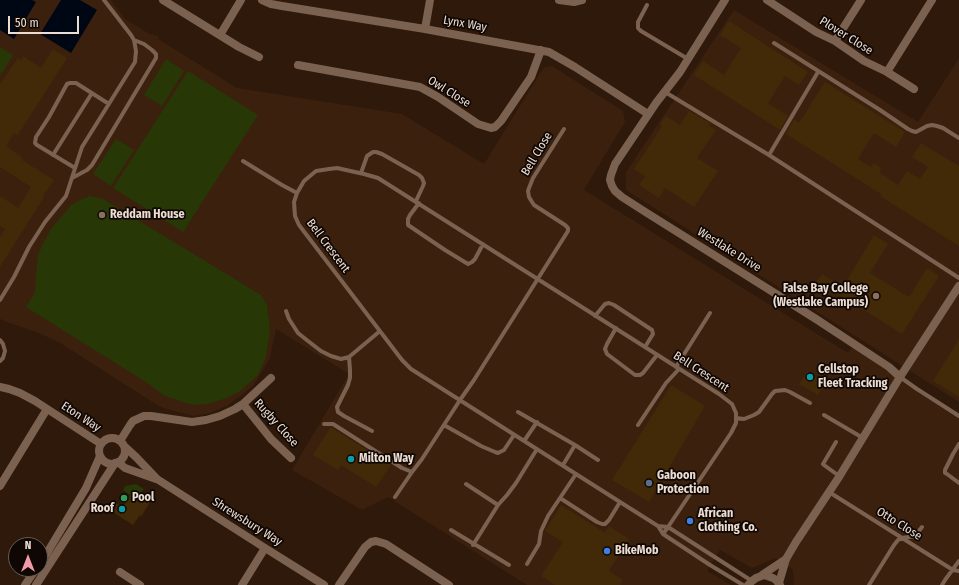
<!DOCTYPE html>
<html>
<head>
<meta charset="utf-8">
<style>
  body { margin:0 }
  #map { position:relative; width:959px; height:585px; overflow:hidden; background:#2e190a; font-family:"Fira Sans Condensed",sans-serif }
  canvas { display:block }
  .north { position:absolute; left:8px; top:537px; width:40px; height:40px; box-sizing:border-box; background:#0f0703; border:1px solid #675d56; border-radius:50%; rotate:0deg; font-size:11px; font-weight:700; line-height:16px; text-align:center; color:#ecddd3 }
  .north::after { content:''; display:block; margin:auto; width:14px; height:18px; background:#f39aaa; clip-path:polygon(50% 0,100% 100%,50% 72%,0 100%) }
  .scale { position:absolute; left:8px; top:16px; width:71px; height:18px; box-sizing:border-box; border:2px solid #ecddd3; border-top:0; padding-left:5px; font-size:12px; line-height:14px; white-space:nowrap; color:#ecddd3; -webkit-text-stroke:3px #0f0703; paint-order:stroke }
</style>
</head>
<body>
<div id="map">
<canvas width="959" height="585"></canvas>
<div class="north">N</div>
<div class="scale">50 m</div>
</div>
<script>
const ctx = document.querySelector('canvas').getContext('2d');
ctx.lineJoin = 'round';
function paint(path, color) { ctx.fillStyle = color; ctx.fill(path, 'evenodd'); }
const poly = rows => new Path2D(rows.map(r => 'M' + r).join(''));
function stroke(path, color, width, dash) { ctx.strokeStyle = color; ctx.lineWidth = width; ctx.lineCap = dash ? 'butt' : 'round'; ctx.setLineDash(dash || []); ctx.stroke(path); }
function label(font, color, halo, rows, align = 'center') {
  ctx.font = font + ' "Fira Sans Condensed",sans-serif'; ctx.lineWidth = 3.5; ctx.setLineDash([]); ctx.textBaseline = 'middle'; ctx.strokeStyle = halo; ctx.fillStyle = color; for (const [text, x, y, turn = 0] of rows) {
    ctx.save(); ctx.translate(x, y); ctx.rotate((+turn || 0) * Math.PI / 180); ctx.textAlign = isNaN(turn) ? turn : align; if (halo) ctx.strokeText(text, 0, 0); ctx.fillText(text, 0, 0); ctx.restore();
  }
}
paint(poly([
  [0,0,111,0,125,19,151,35,152,34,159,37,158,39,237,88,402,114,484,164,544,67,552,66,623,111,625,122,584,190,848,353,854,344,959,416,959,585,794,585,793,570,776,558,752,568,720,550,707,571,731,585,527,585,388,497,362,510,292,470,349,374,276,329,270,358,253,386,227,406,209,413,194,416,163,408,151,401,60,343,39,333,7,322,0,319],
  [734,10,918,122,959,58,959,402,626,190,626,172]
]), '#3b210d');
paint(poly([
  [0,47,13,55,0,76],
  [166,59,184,71,162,106,144,95],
  [188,71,258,115,183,232,113,188],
  [116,139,134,150,111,186,93,174],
  [90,196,103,199,261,295,267,305,270,330,266,357,258,375,240,391,224,399,207,404,195,405,183,402,165,396,149,384,26,307,35,293,36,275,38,255,42,246,51,229,71,205,82,199],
  [136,484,144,489,141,493,137,500,136,500,133,503,128,499,130,495,123,490,125,486]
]), '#273706');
paint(poly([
  [0,0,32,0,36,2,14,39,0,30],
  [61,0,80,0,97,10,71,53,40,34]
]), '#000714');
paint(poly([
  [729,21,808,72,799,85,785,76,768,103,788,116,780,130,694,75,703,61,724,75,741,48,720,35],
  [53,49,67,58,18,135,14,133,6,146,23,158,22,160,54,180,43,196,44,197,0,267,0,237,5,229,0,226,0,196,18,208,31,187,0,167,0,84,18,58,21,60,23,56,41,68],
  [825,82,905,132,896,147,874,133,858,159,871,167,874,163,882,168,879,172,898,185,907,171,920,179,928,167,912,157,921,143,959,166,959,246,880,196,881,194,786,134,794,119,799,123],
  [689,111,710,123,708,125,716,130,697,158,718,171,694,207,665,188,659,198,639,185,645,176,634,169,662,126,660,124,666,116,680,125],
  [874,235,888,244,870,273,909,297,927,268,939,276,902,334,839,294,838,296,816,282,822,274,843,287],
  [959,339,959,397,933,381],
  [808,371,825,383,818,395,799,384],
  [671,385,705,406,649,502,612,480],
  [330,428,332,428,391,465,376,487,341,465,338,470,313,455],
  [144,495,152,499,141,517,140,515,133,525,111,511,116,503,123,507,128,499,134,503,136,499,140,501],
  [561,505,605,533,609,526,629,539,609,571,623,580,620,585,555,585,541,576,563,542,545,531]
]), '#422907');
stroke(poly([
  [647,5,638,22,638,28,641,31,688,59],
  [774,43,880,110,908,129,912,131,916,132,927,126,932,125,937,126,943,128,959,138],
  [665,92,769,155,959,278],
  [53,155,92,93],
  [769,155,818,72],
  [243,161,282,185,297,193],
  [75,168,37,145,35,143,36,137,49,117,67,84,70,83,76,83,109,104],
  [361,173,367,156,373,152,376,152,382,154,419,175,422,178,424,183,423,186,416,201],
  [72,178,87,170,92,165,156,58,156,54,152,50,144,44,134,40],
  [419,203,410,215,408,219,408,225,445,250,468,264,472,262,475,259,483,244],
  [0,300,14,277,29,247,45,222,66,196,82,147,135,62,136,51,134,40,131,35,104,0],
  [286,311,289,319,298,333,308,341,321,351,331,356,341,359,349,357,380,331],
  [595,316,605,304,609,303,614,305,652,330,653,334,645,347],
  [616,328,607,344,605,349,607,354,635,375,640,375,643,373,657,355],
  [0,340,3,344,5,351,3,358,0,361],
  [349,357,350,370,350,378,348,385,337,407,338,412,344,416,372,431],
  [676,367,710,313],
  [900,377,917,389,959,416],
  [518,412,575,445,598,460],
  [824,415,863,438],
  [736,418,744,419,754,415,759,412,772,394,775,391,785,390,790,392,810,403],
  [324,424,333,424,402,468,412,472],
  [444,425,481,446,495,452,498,453,504,450,514,435],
  [638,425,666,383,679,369],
  [524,441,537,422],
  [836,442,823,464,824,465,839,476],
  [959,444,953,454,945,470,945,473,947,474,959,483],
  [563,465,575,445],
  [466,484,498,505],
  [829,492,953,570,959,571],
  [395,497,412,472,422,459,460,400,474,380,568,231,568,228,565,225,534,205,532,202,529,197,528,191,529,188,533,178,564,129],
  [560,498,597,522,602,524,605,524,609,520,620,502],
  [658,526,663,534,710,565,743,585],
  [451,530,509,565],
  [663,534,668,527,731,433,736,423,736,413,732,404,719,394,645,347,378,178,364,174,337,168,329,169,316,171,304,181,297,193,294,202,295,216,299,225,402,360,411,369,620,502,658,526,668,527,752,581],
  [473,545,498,505,507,495,516,483,537,449],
  [527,564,539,544,541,531,548,516,576,474],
  [869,585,894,545,898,540,902,538,915,536,922,527],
  [942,585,945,580,959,561]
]), '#7a6150', 4);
stroke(poly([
  [163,0,239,47,259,57],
  [262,0,271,4,282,6,425,29,549,52,575,67,648,114],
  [559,0,574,2,582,0],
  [725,0,680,72,656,103,615,164,611,175,610,180,612,186,615,191,622,197,647,213,816,319,889,367,900,377],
  [767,0,816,32,835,41,864,61,887,72,914,89],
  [425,29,430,0],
  [220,35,241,0],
  [835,41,861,0],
  [298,65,420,87,438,97,478,124,491,128,495,127,501,121,531,77,541,50],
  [887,72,932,0],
  [0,387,9,389,20,393,35,401,101,444],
  [243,404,271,439,291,458],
  '99 451a13 13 0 1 1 26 0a13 13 0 1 1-26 0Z',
  [120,441,130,425,133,421,144,416,151,416,192,422,206,420,220,416,235,409,243,404,271,378],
  [124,446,136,457,157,479,265,548,324,585],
  [118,462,125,468,156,479],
  [0,486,47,409],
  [40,563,47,553,86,488,100,456],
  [120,572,140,585],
  [762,575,786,559],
  [779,583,786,559,796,542,839,477,900,377,959,286],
  [25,585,36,569],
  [36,585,115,463],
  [242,585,265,548],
  [339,585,365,547,371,542,376,541,386,544,449,585],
  [748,585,752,581,756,578,764,575,773,578,776,580,780,585]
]), '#7a6150', 8);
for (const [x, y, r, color] of [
  [102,215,4,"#8d6e63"],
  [876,296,4,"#8d6e63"],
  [810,377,4,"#0f9aa8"],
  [351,459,4,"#0f9aa8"],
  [649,483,4,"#5c6f8a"],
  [124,498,4,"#2e9e5b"],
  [122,509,4,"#0f9aa8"],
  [690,521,4,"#3f7fe0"],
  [607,551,4,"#3f7fe0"]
]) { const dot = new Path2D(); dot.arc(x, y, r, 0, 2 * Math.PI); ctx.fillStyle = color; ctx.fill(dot); stroke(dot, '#0f0703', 1.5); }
label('12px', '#ecddd3', '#0f0703', [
  ["Lynx Way",465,24,10],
  ["Plover Close",846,36,32],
  ["Owl Close",449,92,32],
  ["Bell Close",537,154,-59],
  ["Bell Crescent",328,246,53],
  ["Westlake Drive",729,250,32],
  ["Bell Crescent",701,372,33],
  ["Eton Way",81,417,33],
  ["Rugby Close",276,423,48],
  ["Shrewsbury Way",247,522,32],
  ["Otto Close",899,524,32]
]);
label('bold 12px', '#ecddd3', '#0f0703', [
  ["Reddam House",110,215],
  ["False Bay College",868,289,"right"],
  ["(Westlake Campus)",868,303,"right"],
  ["Cellstop",818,370],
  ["Fleet Tracking",818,384],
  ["Milton Way",359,459],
  ["Gaboon",657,476],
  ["Protection",657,490],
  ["Pool",132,498],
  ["Roof",114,509,"right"],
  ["African",698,514],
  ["Clothing Co.",698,528],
  ["BikeMob",615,551]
], 'left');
</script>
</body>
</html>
